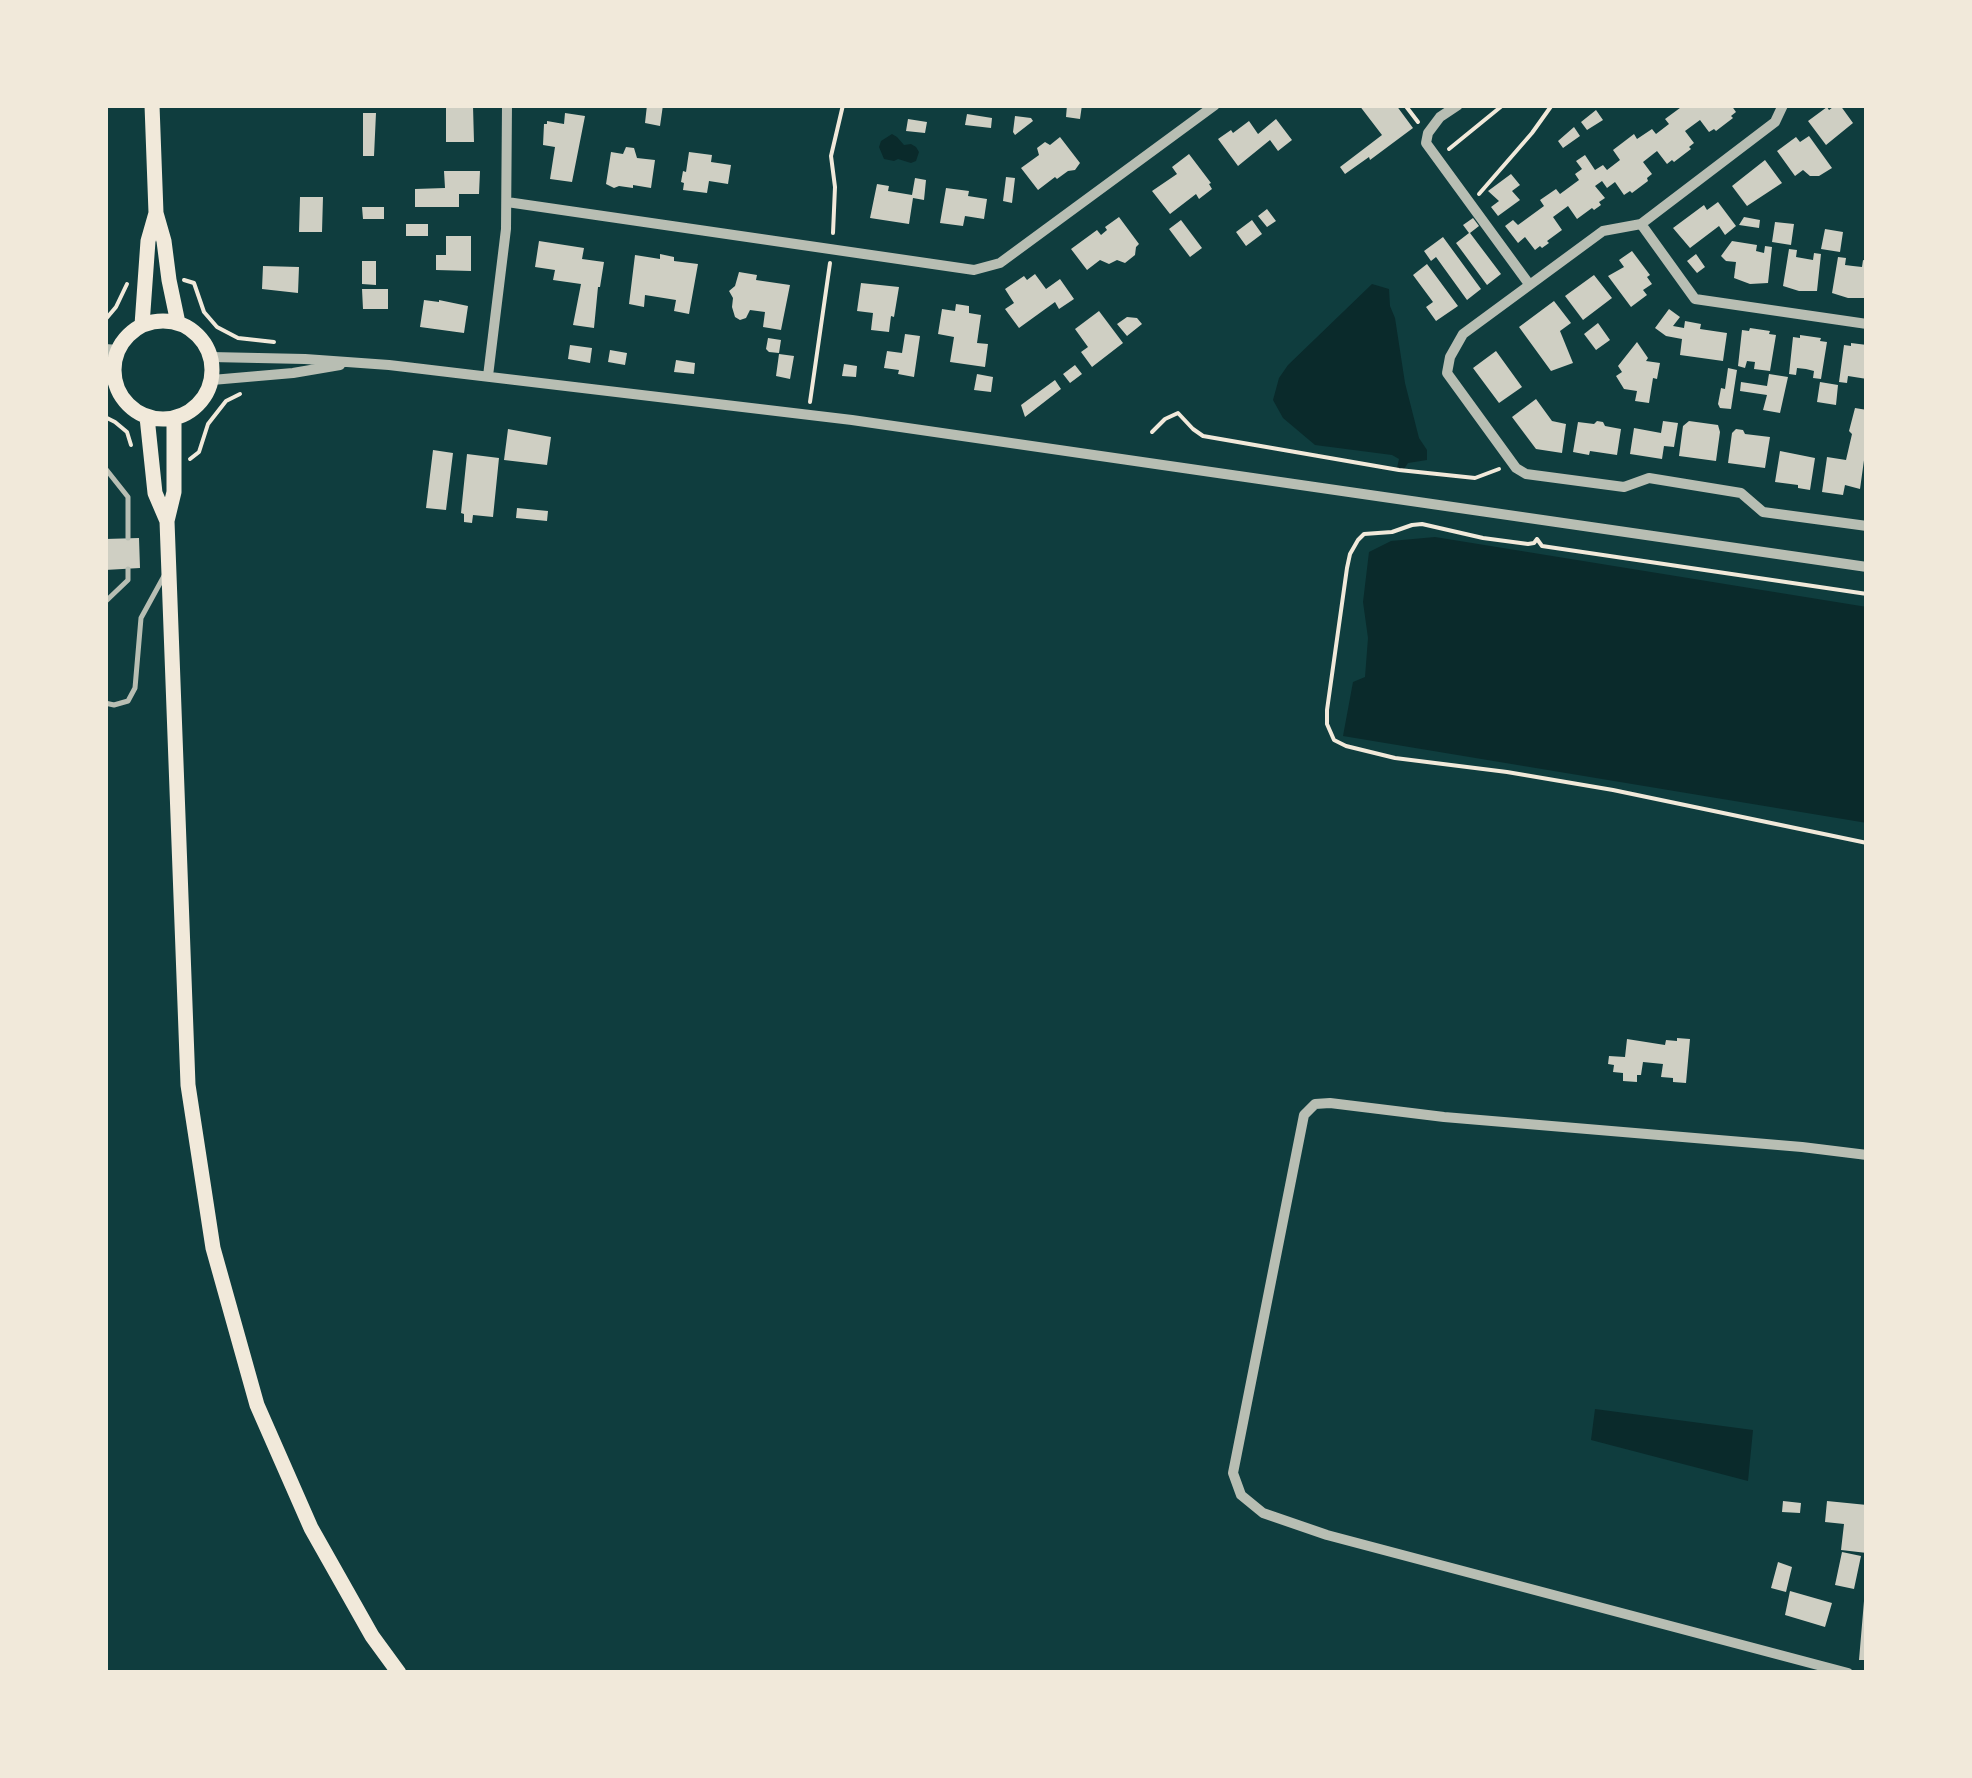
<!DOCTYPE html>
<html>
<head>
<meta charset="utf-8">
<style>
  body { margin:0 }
  #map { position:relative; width:1972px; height:1778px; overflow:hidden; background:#0f3d3e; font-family:Bitter,serif }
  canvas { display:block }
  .frame { position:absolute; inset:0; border:108px solid #f1e9da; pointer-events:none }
</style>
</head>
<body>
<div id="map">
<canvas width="1972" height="1778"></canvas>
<div class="frame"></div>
</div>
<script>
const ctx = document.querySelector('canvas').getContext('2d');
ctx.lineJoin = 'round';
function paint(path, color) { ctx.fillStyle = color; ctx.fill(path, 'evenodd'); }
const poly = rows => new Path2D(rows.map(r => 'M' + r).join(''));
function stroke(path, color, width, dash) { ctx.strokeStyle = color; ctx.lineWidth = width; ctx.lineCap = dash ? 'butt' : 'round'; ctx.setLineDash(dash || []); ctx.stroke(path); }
paint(poly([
  [892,134,897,137,904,145,911,144,916,147,919,152,916,161,911,163,898,159,894,161,884,159,879,147,881,141],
  [1372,284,1389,289,1390,306,1395,318,1405,383,1419,438,1427,450,1427,460,1408,463,1404,469,1397,468,1399,459,1392,455,1315,445,1283,418,1273,400,1279,378,1288,365],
  [1435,537,1867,607,1867,823,1343,736,1353,682,1365,677,1368,638,1363,602,1369,552,1391,541],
  [1595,1409,1753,1430,1748,1481,1591,1440]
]), '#0a2a2b');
paint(poly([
  [647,105,663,105,660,126,645,123],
  [1067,105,1082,105,1080,119,1066,117],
  [1359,105,1396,105,1413,128,1370,160,1369,157,1345,174,1340,167,1382,135],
  [1684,105,1731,105,1736,112,1731,116,1733,118,1716,131,1714,129,1709,132,1700,120,1685,131,1694,143,1689,147,1691,149,1674,162,1672,160,1667,164,1657,151,1643,162,1652,174,1647,178,1648,181,1632,193,1630,191,1624,195,1615,182,1607,188,1602,181,1595,186,1605,198,1599,202,1601,205,1594,210,1592,208,1577,219,1568,206,1553,217,1562,230,1547,241,1549,243,1542,248,1540,246,1535,250,1525,237,1518,243,1505,226,1513,220,1518,225,1544,206,1540,200,1556,189,1560,194,1579,180,1575,174,1582,169,1576,161,1585,155,1595,170,1603,165,1607,170,1620,160,1613,150,1634,134,1637,139,1652,129,1656,134,1669,124,1665,119],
  [1836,105,1840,105,1853,123,1826,145,1808,121,1827,107,1829,110],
  [446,106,473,106,474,142,446,142],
  [1596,110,1603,120,1587,130,1581,122],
  [363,113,376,113,374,156,363,156],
  [565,113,585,116,572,182,550,179,555,147,543,145,544,124,547,124,547,121,564,124],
  [967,114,992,118,991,128,965,125],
  [1015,116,1031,118,1033,121,1015,135,1013,132],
  [908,119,927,122,925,133,906,131],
  [1276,119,1292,140,1278,151,1270,140,1238,166,1218,139,1231,130,1233,133,1249,121,1258,134],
  [1574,127,1580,136,1563,148,1558,141],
  [1809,136,1832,168,1819,176,1810,176,1803,170,1795,176,1777,151,1796,137,1800,142],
  [1060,137,1080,163,1075,170,1068,171,1057,179,1055,177,1038,190,1021,168,1039,155,1037,148,1045,142,1050,145],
  [626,147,634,148,637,158,655,160,651,188,633,185,633,188,619,186,614,188,606,184,611,152,623,154],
  [689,152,712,155,711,162,731,165,728,184,709,181,707,193,683,190,684,183,681,182,683,171,686,172],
  [1189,154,1211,183,1209,184,1212,189,1199,199,1196,194,1170,214,1152,191,1177,174,1172,167],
  [1765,160,1782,183,1747,206,1732,186],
  [444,171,480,171,479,194,459,194,459,207,415,207,415,189,445,188],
  [1511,174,1520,185,1512,191,1520,200,1498,216,1491,207,1499,201,1488,191],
  [1006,177,1015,178,1012,203,1003,201],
  [915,178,926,180,924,200,913,198,909,224,870,218,877,184,889,186,888,191,912,195],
  [946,188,969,191,968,196,987,199,984,219,965,216,963,226,940,223],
  [300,197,323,197,322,232,299,232],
  [1718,202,1736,226,1725,235,1719,226,1690,248,1673,228,1704,205,1707,210],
  [362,207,384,207,384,219,363,219],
  [1267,209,1276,221,1267,227,1258,216],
  [1119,217,1139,244,1136,247,1135,255,1125,263,1117,260,1109,264,1100,260,1087,270,1071,249,1097,230,1101,235,1107,230,1105,227],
  [1744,217,1760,220,1759,228,1739,225],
  [1473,218,1479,226,1470,233,1501,274,1487,285,1456,243,1469,233,1463,225],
  [1181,220,1202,248,1190,257,1169,229],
  [1252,220,1262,234,1246,246,1236,232],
  [1775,222,1794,224,1791,245,1772,242],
  [406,224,428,224,428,236,406,236],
  [1825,229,1843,232,1840,252,1821,249],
  [446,236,471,236,471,271,436,270,436,255,446,255],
  [1443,237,1481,289,1467,300,1436,257,1431,261,1424,251],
  [539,241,584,248,582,259,604,262,600,287,598,287,594,328,573,325,581,284,553,280,555,270,535,267],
  [1732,241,1757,245,1756,251,1764,253,1765,246,1772,247,1768,283,1750,284,1734,278,1736,262,1726,261,1721,256],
  [1789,249,1797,250,1796,257,1813,260,1814,253,1821,254,1817,291,1799,291,1783,286],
  [1632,251,1650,275,1647,277,1652,284,1643,290,1647,295,1631,307,1608,276,1624,267,1619,260],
  [660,254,674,257,674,261,698,264,689,314,674,311,676,300,645,295,644,307,629,304,635,255,660,259],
  [1696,254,1705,267,1697,273,1687,261],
  [1838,257,1846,258,1845,265,1853,266,1862,267,1863,260,1867,261,1866,298,1848,298,1832,293],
  [362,261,376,261,376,285,362,284],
  [1427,264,1458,306,1436,321,1426,307,1433,302,1413,275],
  [263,266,299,267,298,293,262,289],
  [739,272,757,275,756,280,790,285,781,330,763,327,765,312,750,310,746,318,740,320,735,317,732,307,733,298,729,291,735,286],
  [1035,274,1046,289,1060,279,1074,299,1059,309,1055,302,1019,328,1005,309,1014,303,1005,289,1024,276,1027,280],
  [1594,275,1612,298,1583,320,1565,296],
  [861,283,899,287,894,317,891,316,889,332,871,330,873,313,857,311],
  [362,289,388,289,388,309,363,309],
  [424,300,439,302,439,300,468,306,464,333,420,327],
  [1554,301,1571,323,1560,331,1573,363,1551,371,1519,327],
  [956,304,969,306,969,313,981,315,977,343,988,344,985,367,950,362,954,337,938,334,942,309,955,311],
  [1669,309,1680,317,1673,326,1684,328,1685,321,1701,324,1700,329,1727,333,1723,361,1680,355,1682,339,1666,336,1655,328],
  [1099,311,1123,343,1092,367,1081,352,1088,347,1075,329],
  [1127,317,1137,318,1142,324,1127,336,1117,324],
  [1598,323,1610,340,1596,350,1584,334],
  [1750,328,1770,331,1769,334,1776,335,1770,371,1754,369,1755,362,1747,361,1745,368,1738,366,1742,330,1749,331],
  [905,334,920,336,914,377,898,374,899,370,884,368,887,351,902,353],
  [1800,335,1821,338,1820,341,1827,342,1821,379,1813,378,1814,371,1806,369,1797,368,1796,375,1789,374,1793,337,1800,338],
  [768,338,781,340,779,353,769,352,766,349],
  [1637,342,1648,358,1646,361,1660,363,1657,379,1653,378,1649,403,1635,401,1637,391,1624,389,1616,376,1622,372,1618,366],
  [1851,343,1867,345,1867,379,1848,376,1847,383,1839,382,1844,345,1851,346],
  [570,345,592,348,590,363,568,359],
  [610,350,627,353,625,365,608,362],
  [1496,351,1522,387,1499,403,1473,368],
  [779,354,794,356,790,379,776,376],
  [676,360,695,363,694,374,674,372],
  [844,364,857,366,856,377,842,376],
  [1075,365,1082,374,1070,383,1063,374],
  [1728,368,1737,370,1731,409,1720,408,1718,404,1721,388,1725,389],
  [977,374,993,377,991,392,974,390],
  [1769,374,1788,377,1780,413,1763,410,1767,395,1740,391,1741,382,1767,386],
  [1055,380,1061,389,1025,417,1021,405],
  [1820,382,1838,385,1836,405,1817,402],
  [1536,399,1552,421,1566,424,1562,453,1536,449,1512,417],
  [1855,408,1867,410,1867,453,1865,453,1860,489,1845,485,1843,495,1822,492,1827,457,1846,460,1852,434,1849,431],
  [1597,421,1603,422,1605,426,1621,429,1617,455,1590,451,1589,455,1573,452,1578,422,1594,424],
  [1663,421,1678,423,1674,447,1664,446,1662,459,1630,454,1634,428,1661,433],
  [1689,421,1718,425,1720,432,1716,461,1679,456,1683,426],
  [508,429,551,437,547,465,504,460],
  [1736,429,1743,430,1745,434,1770,437,1765,468,1728,463,1732,433],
  [433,450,453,453,446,510,426,508],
  [1780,451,1815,458,1810,490,1798,488,1798,485,1775,482],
  [467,454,499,458,493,517,473,515,472,523,464,522,464,514,461,513],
  [517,508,548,511,547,521,516,518],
  [139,538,140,568,105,570,105,539],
  [1677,1038,1690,1039,1686,1083,1673,1082,1673,1078,1661,1077,1663,1064,1643,1062,1641,1075,1637,1075,1637,1082,1623,1081,1623,1073,1613,1072,1614,1065,1608,1064,1609,1056,1625,1057,1627,1039,1665,1045,1666,1040,1677,1041],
  [1783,1501,1801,1503,1800,1513,1782,1512],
  [1827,1501,1867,1505,1867,1553,1841,1550,1844,1524,1825,1522],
  [1842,1552,1861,1556,1854,1589,1835,1585],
  [1778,1562,1792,1567,1786,1592,1771,1588],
  [1790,1591,1832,1603,1825,1627,1785,1615],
  [1864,1601,1867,1601,1867,1660,1859,1660]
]), '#cfcfc3');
stroke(poly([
  [1405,105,1418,122],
  [1449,149,1503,105],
  [1479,194,1532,133,1552,105],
  [833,233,835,187,831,156,843,105],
  [184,280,194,283,204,312,217,327,238,338,274,342],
  [105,320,116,307,127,284],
  [810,402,830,263],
  [105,417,115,422,127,432,131,445],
  [1152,432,1165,419,1178,413,1193,429,1203,436,1399,470,1475,478,1499,469],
  [190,459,199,452,208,424,226,401,240,394],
  [1537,539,1534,543,1528,544,1483,538,1422,524,1412,525,1392,532,1364,534,1358,540,1350,554,1347,568,1327,710,1327,724,1334,740,1346,746,1395,758,1507,772,1613,790,1867,843],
  [1537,539,1542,546,1867,594]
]), '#f1e9da', 4);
stroke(poly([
  [105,468,128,497,128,538],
  [105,602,128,580,128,569],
  [105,703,114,705,128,701,135,688,141,618,164,576]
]), '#b8beb3', 5);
stroke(poly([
  [1458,105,1440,117,1428,133,1426,143,1529,284],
  [1783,105,1775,122,1641,224,1603,231,1463,334,1450,357,1447,373,1516,468,1526,474,1624,487,1649,478,1741,493,1763,512,1867,526],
  [507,202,974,270,1000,263,1215,105],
  [1641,224,1695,299,1867,324],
  [211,357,305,359,389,365,852,420,1867,567],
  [488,376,506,229,507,105],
  [212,380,293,373,340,365],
  [1848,1673,1327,1535,1263,1513,1241,1495,1233,1473,1304,1115,1315,1104,1330,1103,1444,1117,1802,1147,1867,1155]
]), '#b8beb3', 10);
stroke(poly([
  [105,350,118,351],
  [105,378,115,381]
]), '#b8beb3', 12);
stroke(poly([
  [152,105,156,213,164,241,169,280,178,323],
  '114 370a49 49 0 1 1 98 0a49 49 0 1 1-98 0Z',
  [142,325,148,241,156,213],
  [147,417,155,493,167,521],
  [174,418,174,492,167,521,188,1085,213,1248,257,1405,311,1528,372,1636,399,1673]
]), '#f1e9da', 15);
</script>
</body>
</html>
